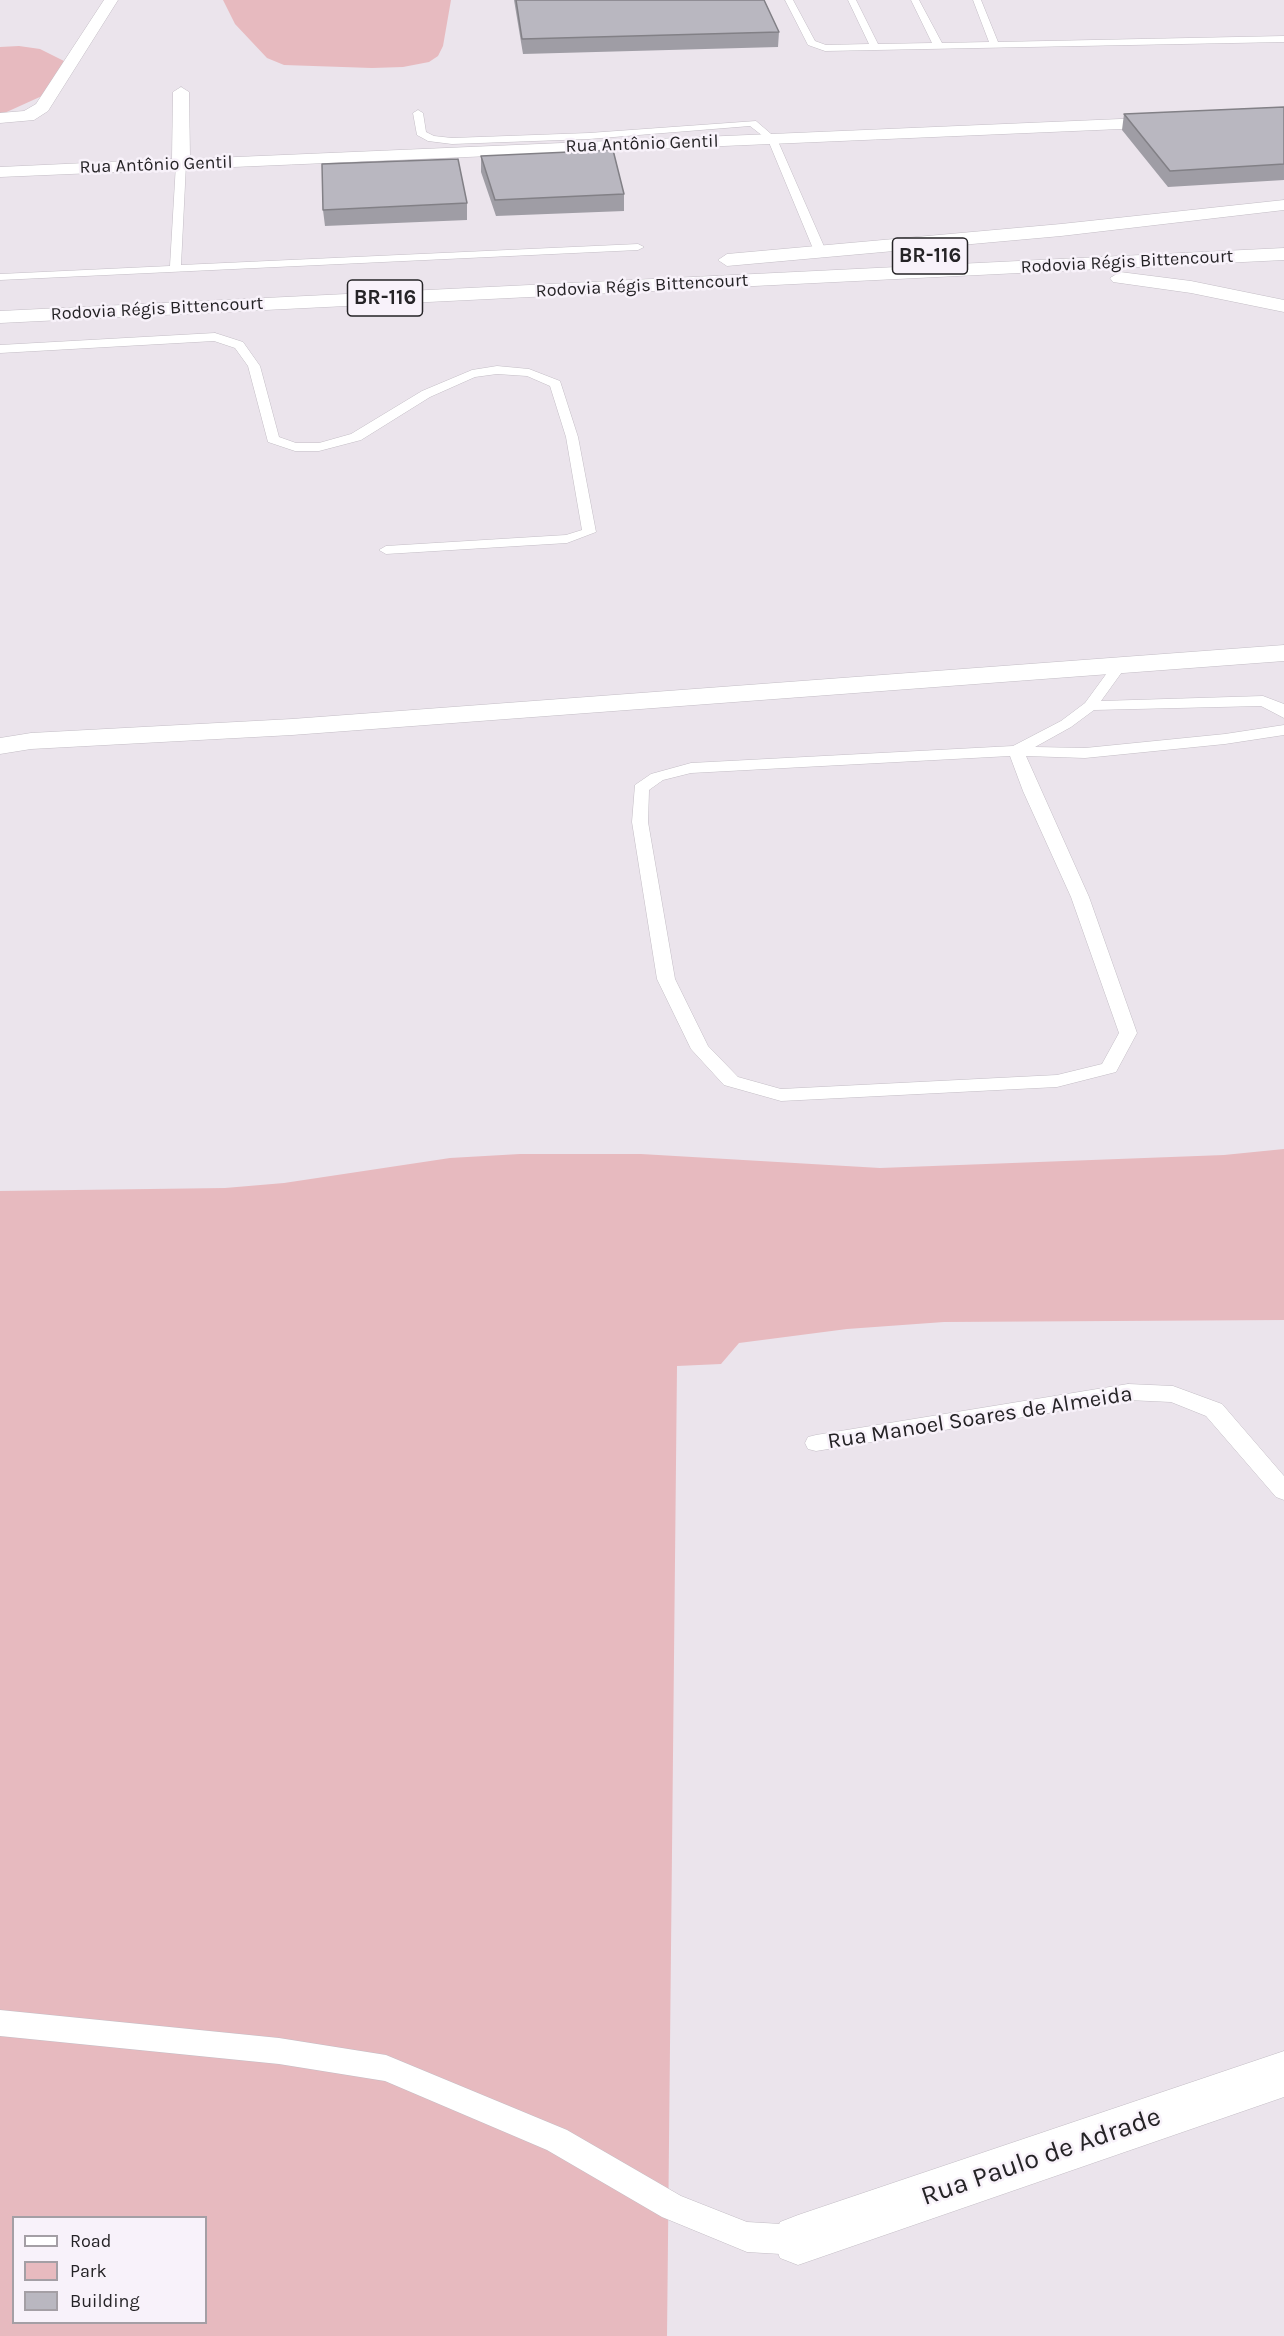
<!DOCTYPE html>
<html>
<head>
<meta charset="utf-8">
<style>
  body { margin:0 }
  #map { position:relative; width:1284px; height:2336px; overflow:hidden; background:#ebe4ec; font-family:Karla,sans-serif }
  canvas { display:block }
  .legend { position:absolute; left:12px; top:2216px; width:195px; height:108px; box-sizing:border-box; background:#f8f2fa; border:2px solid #a49fa5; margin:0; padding:8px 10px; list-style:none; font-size:18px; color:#252326 }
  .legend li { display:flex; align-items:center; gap:12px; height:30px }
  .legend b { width:30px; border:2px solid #a49fa5 }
</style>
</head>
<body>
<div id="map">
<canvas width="1284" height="2336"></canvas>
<ul class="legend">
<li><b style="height:8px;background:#fff"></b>Road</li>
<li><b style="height:16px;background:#e7babf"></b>Park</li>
<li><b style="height:16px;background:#b9b7c0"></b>Building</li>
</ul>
</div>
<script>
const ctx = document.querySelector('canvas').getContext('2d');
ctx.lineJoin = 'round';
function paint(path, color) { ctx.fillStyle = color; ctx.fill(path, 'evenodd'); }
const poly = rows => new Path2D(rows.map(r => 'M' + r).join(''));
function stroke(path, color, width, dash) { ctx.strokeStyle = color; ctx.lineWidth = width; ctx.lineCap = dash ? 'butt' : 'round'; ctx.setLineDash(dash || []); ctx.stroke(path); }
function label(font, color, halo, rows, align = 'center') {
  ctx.font = font + ' Karla,sans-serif'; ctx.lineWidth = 5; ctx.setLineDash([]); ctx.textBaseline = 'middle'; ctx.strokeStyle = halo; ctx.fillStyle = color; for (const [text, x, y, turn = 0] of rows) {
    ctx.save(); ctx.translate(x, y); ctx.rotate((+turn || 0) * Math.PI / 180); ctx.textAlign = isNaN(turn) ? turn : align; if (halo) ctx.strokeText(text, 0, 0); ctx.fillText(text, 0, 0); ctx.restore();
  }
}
paint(poly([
  [223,0,451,0,443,46,438,56,429,62,403,67,372,68,284,65,267,58,235,24],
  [19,46,40,49,66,62,53,91,0,115,0,47],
  [1284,1149,1284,1320,944,1322,847,1329,739,1343,721,1364,677,1366,667,2336,0,2336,0,1191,225,1188,284,1183,450,1158,520,1154,641,1154,880,1168,1224,1155],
  [14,2218,206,2218,206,2322,14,2322]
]), '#e7babf');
const service = poly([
  [785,0,793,0,815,41,826,45,869,44,848,0,856,0,878,44,932,43,911,0,919,0,942,43,989,42,973,0,981,0,998,42,1284,36,1284,42,825,51,808,45,785,0],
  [418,110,423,113,426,132,434,136,452,138,589,133,756,121,777,139,826,251,820,254,814,251,768,140,750,126,589,139,452,144,428,141,417,135,413,113,418,110],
  [181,161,186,164,181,265,638,244,644,247,638,250,0,280,0,274,170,266,176,164,181,161],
  [215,333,243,342,260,366,279,437,296,443,319,443,351,434,422,391,472,370,497,366,529,369,560,381,578,437,596,532,567,543,386,554,379,550,386,546,566,535,582,530,566,437,550,386,527,376,497,374,475,377,430,397,361,440,319,451,295,451,268,442,248,366,235,348,214,341,0,353,0,345,215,333],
  [1120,661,1127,665,1101,701,1263,696,1284,704,1284,718,1261,706,1094,710,1071,727,1035,747,1085,748,1225,734,1284,725,1284,735,1225,744,1085,758,1026,756,1089,897,1137,1033,1116,1072,1057,1087,781,1101,724,1085,691,1049,657,979,632,822,635,785,651,774,691,763,1013,746,1061,721,1085,703,1115,662,1120,661],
  [1010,756,1023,791,1071,897,1119,1033,1102,1064,1057,1075,781,1089,738,1077,708,1046,675,979,648,822,649,790,663,780,691,773,1010,756],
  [1128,1384,1173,1386,1222,1404,1284,1476,1284,1500,1276,1497,1206,1416,1171,1402,1128,1400,816,1451,808,1449,805,1443,808,1437,816,1435,1128,1384],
  [0,2010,279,2038,386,2055,567,2130,681,2196,747,2222,798,2225,808,2230,813,2240,808,2250,798,2255,747,2252,662,2217,547,2150,385,2081,279,2064,0,2036,0,2010]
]);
const minor = poly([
  [104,0,118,0,48,111,34,120,0,123,0,113,24,111,36,104,104,0],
  [181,87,189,92,190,159,1167,117,1175,122,1167,127,0,177,0,167,172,159,173,92,181,87],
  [1284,645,1284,661,292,735,31,749,0,754,0,738,31,733,292,719,1284,645],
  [1284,2051,1284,2097,798,2265,780,2258,773,2240,780,2222,798,2215,1284,2051]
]);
const motorway = poly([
  [1284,200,1284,210,1061,236,727,266,718,260,727,254,1061,224,1284,200],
  [1284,248,1284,260,0,323,0,311,1284,248],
  [1120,272,1191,281,1284,300,1284,312,1191,293,1113,282,1110,278,1120,272]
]);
stroke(service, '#c3bdc5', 1);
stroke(minor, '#c3bdc5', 1);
stroke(motorway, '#c3bdc5', 1);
paint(service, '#fff');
paint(minor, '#fff');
paint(motorway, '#fff');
paint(poly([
  [514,0,764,0,779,32,778,47,523,54],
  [1284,107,1284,180,1168,187,1122,130,1124,114],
  [481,156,624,194,624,211,496,216,481,172],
  [467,203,467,220,325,226,323,210]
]), '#9f9da5');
const building = poly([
  [516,0,764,0,779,32,522,39,516,0],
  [1284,107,1284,164,1170,171,1124,114,1284,107],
  [613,150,624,194,495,200,481,156,613,150],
  [458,159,467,203,323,210,322,164,458,159]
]);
paint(building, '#b9b7c0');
stroke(building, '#828086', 1.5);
label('18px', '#252326', '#f8f2fa', [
  ["Rua Antônio Gentil",642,144,-2],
  ["Rua Antônio Gentil",156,165,-2],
  ["Rodovia Régis Bittencourt",1127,262,-3],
  ["Rodovia Régis Bittencourt",642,286,-3],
  ["Rodovia Régis Bittencourt",157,309,-3]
]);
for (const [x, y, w] of [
  [930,256,75],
  [385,298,75]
]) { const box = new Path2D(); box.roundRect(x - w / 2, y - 18, w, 36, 4.5); ctx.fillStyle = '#f8f2fa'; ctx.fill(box); stroke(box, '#252326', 1.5); }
label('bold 21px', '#252326', null, [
  ["BR-116",930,256],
  ["BR-116",385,298]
]);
label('22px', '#252326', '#f8f2fa', [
  ["Rua Manoel Soares de Almeida",980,1418,-9]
]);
label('27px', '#252326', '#f8f2fa', [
  ["Rua Paulo de Adrade",1041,2157,-19]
]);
</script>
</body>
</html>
